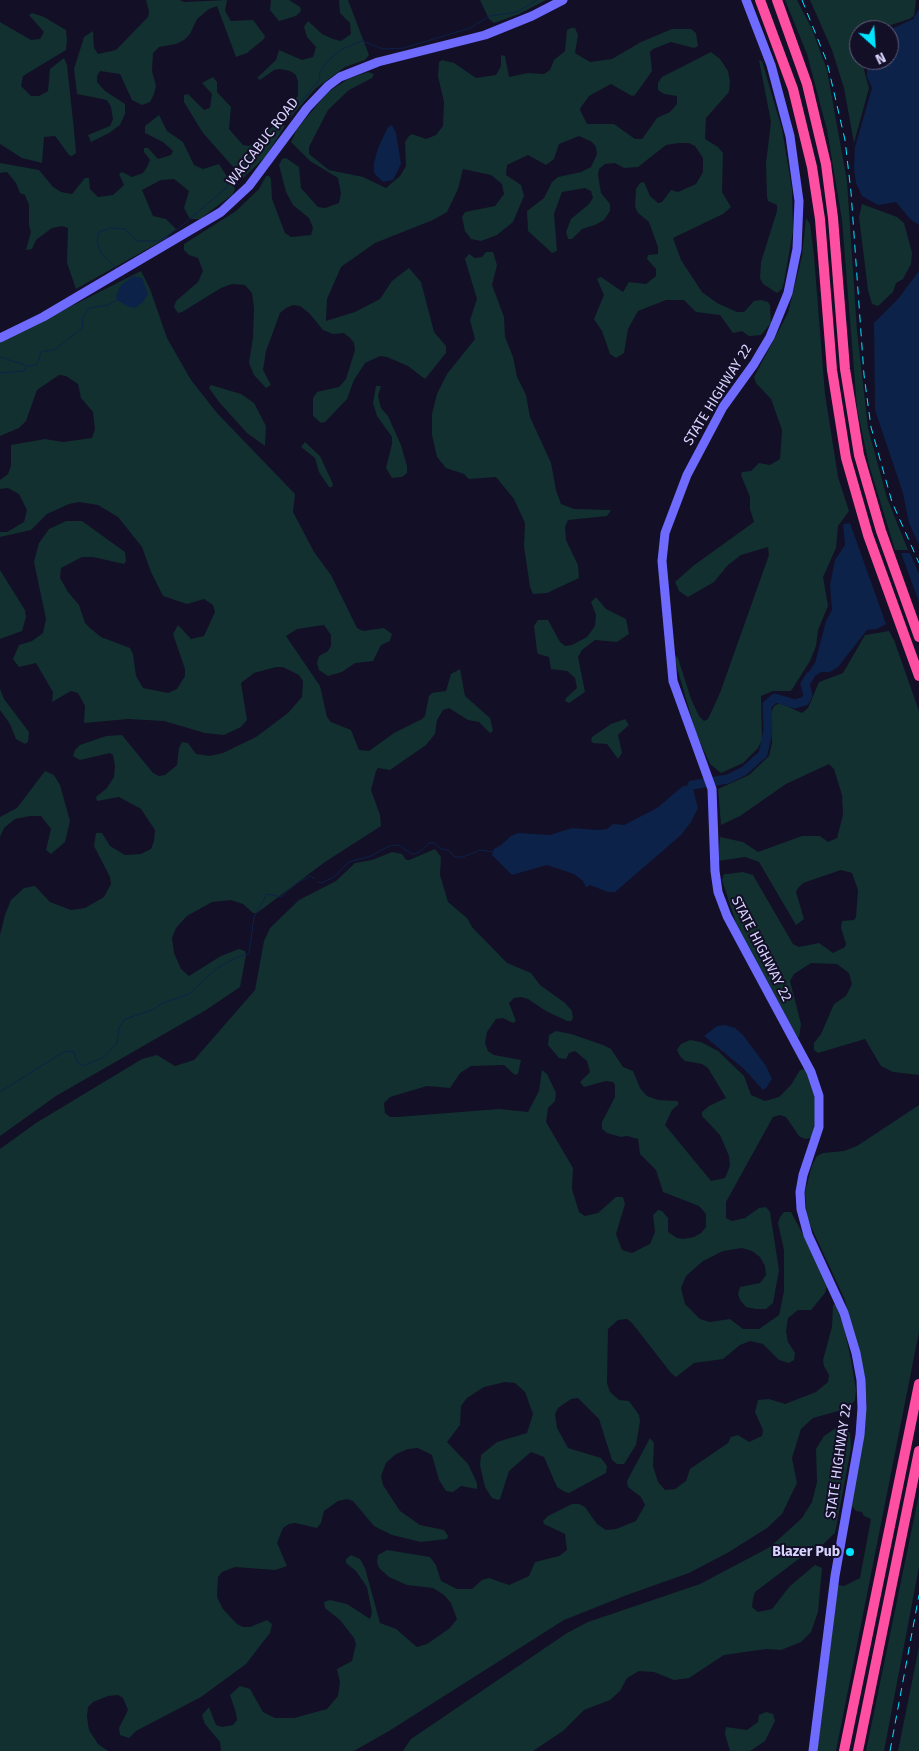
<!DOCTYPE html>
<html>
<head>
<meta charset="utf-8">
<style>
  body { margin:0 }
  #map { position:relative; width:919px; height:1751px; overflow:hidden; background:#130f26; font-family:"Fira Sans",sans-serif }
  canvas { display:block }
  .north { position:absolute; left:849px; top:20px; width:50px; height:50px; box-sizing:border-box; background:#130f26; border:1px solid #625e7d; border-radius:50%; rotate:154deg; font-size:14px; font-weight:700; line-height:20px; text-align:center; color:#d9d4ff }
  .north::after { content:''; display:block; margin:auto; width:18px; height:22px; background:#00e5ff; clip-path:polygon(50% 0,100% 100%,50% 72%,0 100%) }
</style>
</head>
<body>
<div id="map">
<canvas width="919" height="1751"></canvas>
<div class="north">N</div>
</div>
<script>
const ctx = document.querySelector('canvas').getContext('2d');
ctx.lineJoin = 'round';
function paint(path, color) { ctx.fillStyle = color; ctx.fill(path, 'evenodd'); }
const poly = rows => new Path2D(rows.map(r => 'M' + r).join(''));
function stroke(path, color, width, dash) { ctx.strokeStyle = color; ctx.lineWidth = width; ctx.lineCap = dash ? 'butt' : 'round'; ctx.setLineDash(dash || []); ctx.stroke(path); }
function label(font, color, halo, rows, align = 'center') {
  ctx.font = font + ' "Fira Sans",sans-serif'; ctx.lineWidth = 4; ctx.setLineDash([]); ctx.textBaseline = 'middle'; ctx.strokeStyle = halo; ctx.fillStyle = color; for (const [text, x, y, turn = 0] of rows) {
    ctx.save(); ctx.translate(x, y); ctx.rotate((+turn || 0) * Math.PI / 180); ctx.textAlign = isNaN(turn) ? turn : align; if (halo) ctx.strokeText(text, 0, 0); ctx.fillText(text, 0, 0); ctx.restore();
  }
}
paint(poly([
  [146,0,180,0,184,2,227,0,225,11,231,21,253,20,265,36,264,39,247,53,236,57,217,6,209,9,197,19,190,34,184,40,176,44,159,47,153,53,152,71,156,86,154,94,150,102,142,105,132,100,120,74,100,71,97,76,97,82,105,91,125,104,125,114,120,125,109,133,91,142,88,135,110,126,113,119,111,107,107,100,77,94,74,69,84,37,93,31,94,48,98,54,116,50,148,17,149,11],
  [271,0,289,0,300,7,301,11,296,16,279,21,270,10],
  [339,0,348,0,369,55,365,60,345,67,315,89,291,117,284,115,283,111,298,96,298,82,296,75,290,71,280,69,274,70,260,80,257,78,276,60,279,50,302,60,313,57,316,47,307,37,304,27,308,21,322,34,333,39,341,41,351,34,350,23,340,13],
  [480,0,546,0,519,14,494,23,489,19],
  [785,0,797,0,812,29,827,70,847,181,857,331,868,428,887,498,908,550,895,550,869,465,857,408,842,220,827,130,807,54],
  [810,0,916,0,914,16,909,19,891,25,886,30,859,30,859,60,866,60,864,70,869,88,854,143,844,88,832,50],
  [32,13,44,17,66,30,67,40,66,50,23,76,21,86,31,96,39,96,48,91,50,69,64,58,67,65,74,130,76,153,72,156,69,155,55,136,44,137,42,163,22,158,0,144,0,22,31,40,40,39,44,32,29,15],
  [571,28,575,28,578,35,575,53,590,62,612,59,641,42,672,29,691,29,696,33,698,46,694,48,671,42,653,49,650,52,652,71,635,95,632,96,611,84,589,96,581,107,580,110,587,124,614,124,635,139,642,139,657,118,670,112,677,104,677,96,664,94,658,90,658,83,662,77,711,52,720,59,728,71,730,82,729,92,706,118,705,139,718,147,723,153,722,192,731,207,723,214,673,238,681,260,702,292,717,303,737,312,744,312,754,301,761,300,768,302,770,305,771,323,761,335,749,336,742,331,733,333,720,315,696,312,684,300,666,300,638,311,628,329,624,353,616,358,610,354,602,331,594,319,604,295,597,279,601,277,623,292,629,282,646,284,656,276,656,269,647,259,648,255,658,254,658,247,649,222,638,213,635,207,636,189,640,183,644,182,650,196,658,203,662,202,671,190,678,192,696,184,703,172,703,158,695,146,689,143,679,143,666,145,638,167,624,168,615,163,605,164,599,169,598,175,601,193,610,204,610,211,604,220,595,225,582,229,572,239,568,239,566,232,571,219,589,204,593,198,591,191,585,188,562,192,554,214,557,251,552,253,528,231,527,211,544,198,552,182,558,177,581,172,591,167,597,154,596,147,592,142,579,136,559,144,554,159,546,165,528,155,507,165,506,175,521,185,524,196,513,222,497,235,481,241,471,239,465,231,462,217,465,212,495,206,504,194,502,184,491,175,463,169,458,189,447,212,433,220,375,243,341,267,327,299,326,321,355,312,380,299,392,281,409,268,421,282,434,332,446,346,446,353,425,379,408,366,387,357,380,356,365,363,354,380,347,399,325,422,321,423,313,416,313,398,317,392,339,387,346,379,355,350,354,343,350,338,344,333,333,334,323,330,309,313,300,306,293,305,286,308,280,313,266,351,263,370,271,385,266,388,254,375,249,363,253,337,254,308,252,293,245,285,232,284,221,288,182,312,178,313,174,307,176,301,198,282,203,271,198,258,189,255,184,250,184,244,236,211,259,189,266,176,269,176,271,179,272,199,285,233,291,237,311,235,313,228,309,218,293,205,286,192,279,165,282,159,286,158,299,167,301,188,318,207,325,208,339,203,341,193,338,178,310,161,291,142,297,129,328,92,348,79,368,72,374,74,372,78,349,90,328,110,309,147,309,154,329,170,363,177,386,188,400,176,406,166,405,142,409,136,412,134,426,139,436,135,443,126,444,102,438,76,439,62,442,60,454,63,476,78,496,75,501,66,501,55,505,56,509,77,528,73,544,74,550,70,554,60,565,51,567,30],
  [759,60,762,61,782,129,792,189,793,231,784,282,782,289,777,293,763,284,760,278,761,262,777,211,777,205,768,201,767,197,766,163,771,122],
  [213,77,217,82,217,92,231,107,229,129,243,145,249,146,276,124,280,123,285,126,265,157,243,178,203,133,184,102,184,95,188,94,204,110,210,108,212,94,202,83],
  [159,115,167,131,183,142,194,165,203,169,219,164,235,189,232,195,200,219,190,219,184,208,189,191,174,179,161,180,142,190,153,216,166,219,176,229,165,239,76,289,67,263,68,228,62,226,52,228,36,240,32,249,26,250,31,232,29,226,29,205,25,195,20,193,16,183,7,172,0,173,0,163,39,170,53,187,61,192,72,194,85,178,89,178,90,189,98,197,113,195,124,185,119,174,122,172,132,177,143,173,147,167,150,160,144,152,144,148,148,148,158,159,171,155,173,151,163,142,145,133,145,126],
  [862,204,897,217,904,223,912,253,911,264,903,279,896,283,893,292,878,306,872,304,868,290,859,217],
  [806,218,810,224,814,256,825,394,838,477,849,511,838,526,836,548,823,577,828,606,818,630,816,646,810,661,791,691,773,691,761,696,762,740,758,748,743,763,721,773,710,764,696,733,673,654,678,658,691,699,699,716,704,721,708,719,720,693,769,555,768,547,741,555,728,565,714,582,688,597,679,591,675,582,693,566,754,522,750,509,750,497,741,475,742,472,751,471,759,463,770,465,780,459,782,430,771,399,756,383,754,377,788,313,802,256],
  [486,252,493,252,497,265,492,285,504,317,505,337,513,357,517,377,526,395,530,417,551,463,556,490,561,504,574,509,611,510,607,516,568,520,565,527,566,540,578,565,579,578,547,593,533,594,530,587,524,546,525,523,514,499,496,477,469,479,464,474,446,468,437,457,432,435,432,414,437,394,447,374,475,339,470,320,477,299,465,259,469,254,475,258,482,257],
  [141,271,150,289,167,338,191,380,217,413,295,494,293,512,314,552,331,575,357,628,363,631,384,628,392,634,390,641,381,645,373,661,355,663,342,672,328,676,319,670,317,663,319,656,328,651,331,646,331,635,324,625,297,629,286,636,320,686,327,717,331,722,351,730,359,750,369,751,394,733,422,719,425,716,429,696,432,693,446,691,451,674,460,669,465,696,490,718,493,731,490,733,479,722,468,720,449,708,443,710,437,720,435,734,426,745,390,770,378,768,376,771,371,790,380,815,381,826,325,862,257,913,253,913,243,904,231,900,212,902,187,916,176,928,172,938,174,953,181,969,189,976,221,956,239,949,245,951,246,955,240,987,206,1010,56,1096,0,1136,0,935,5,915,11,900,24,888,35,886,50,902,71,910,85,908,104,897,111,884,110,877,94,846,96,833,102,833,110,846,125,855,141,854,151,849,154,841,155,830,141,809,119,797,97,801,96,797,107,788,114,777,115,766,113,755,110,753,80,760,73,756,75,750,80,745,106,736,122,735,153,773,159,776,165,775,177,765,179,748,182,742,188,743,196,754,210,756,223,753,256,737,288,713,302,697,303,681,299,675,283,667,276,667,254,673,241,683,247,720,241,727,224,735,205,733,164,721,128,719,84,723,85,706,78,693,71,691,52,702,53,692,36,663,19,667,13,659,19,645,32,641,43,633,46,619,34,562,39,543,49,529,66,521,82,521,125,552,126,561,124,564,93,557,82,557,61,568,60,578,68,592,79,605,85,623,90,628,101,637,130,648,133,654,136,676,143,688,168,693,177,689,185,676,185,669,173,634,178,625,191,639,204,636,215,612,213,605,204,599,187,604,163,596,151,572,142,547,118,517,98,505,79,502,69,504,47,514,31,530,0,537,0,532,7,532,24,522,27,510,19,494,8,488,0,489,0,480,8,474,11,466,11,445,45,439,63,442,92,438,95,429,93,412,81,398,78,384,66,376,59,375,37,390,26,421,19,428,0,436,0,342],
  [211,385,241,394,254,403,266,426,265,446,247,433,219,402,209,388],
  [376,386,381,386,378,396,381,408,388,416,401,445,407,466,407,473,402,477,392,478,386,468,392,444,392,437,377,416,373,403],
  [305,442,320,456,333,484,332,487,329,487,319,472,315,458,301,447],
  [0,570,25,610,26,617,22,631,0,639],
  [596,597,606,609,626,619,629,634,617,642,595,640,582,650,578,657,585,692,569,703,565,701,566,698,577,688,575,678,567,671,551,669,549,657,538,654,537,651,534,626,538,620,548,620,560,642,565,646,572,645,587,637,595,626,596,615,591,602],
  [889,631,894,640,919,711,919,1075,893,1072,881,1066,865,1039,818,1053,814,1050,814,1043,821,1034,834,1004,846,996,852,984,849,973,837,964,811,963,794,974,790,981,801,1024,799,1038,797,1036,736,923,722,880,724,874,728,874,743,872,753,875,793,944,799,947,819,943,833,953,845,947,846,944,841,928,842,921,854,920,856,917,858,890,852,873,841,870,803,883,798,888,796,892,804,919,796,925,759,862,745,857,718,861,720,837,743,842,758,852,802,836,820,836,828,842,837,838,843,815,842,795,834,769,829,764,786,784,740,816,721,825,718,789,749,775,769,756,772,743,771,713,774,706,780,703,802,713,808,708,819,682,843,673,865,635],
  [0,689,4,699,29,732,28,742,25,744,16,739,10,724,0,710],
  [625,719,629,725,618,735,622,753,618,759,607,744,593,743,591,741,592,737,611,724],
  [45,771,54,775,60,785,70,821,65,842,51,854,46,850,51,829,41,816,30,816,15,819,4,828,0,837,0,817,17,808],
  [435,849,441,857,440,875,448,902,467,918,472,927,507,963,531,973,540,985,565,1003,572,1011,573,1018,571,1021,567,1021,546,1011,528,999,521,997,514,998,509,1003,516,1021,513,1023,503,1018,496,1019,487,1032,485,1043,488,1051,494,1055,521,1060,518,1074,515,1075,504,1065,471,1066,460,1073,450,1088,427,1086,390,1097,384,1103,385,1113,390,1117,397,1117,499,1109,528,1112,539,1091,542,1070,547,1074,556,1093,555,1101,548,1108,546,1122,573,1168,572,1189,579,1212,585,1216,598,1213,616,1197,623,1197,625,1204,616,1234,622,1250,632,1253,650,1244,655,1232,653,1215,658,1210,662,1211,668,1218,668,1232,677,1238,683,1239,694,1237,701,1233,706,1227,706,1214,699,1206,663,1192,656,1170,640,1154,638,1139,627,1136,621,1137,607,1133,602,1129,602,1122,615,1097,615,1085,613,1082,606,1081,584,1087,580,1082,590,1072,587,1061,575,1051,569,1053,566,1059,559,1058,548,1045,549,1035,556,1031,571,1034,603,1045,611,1049,623,1067,633,1071,640,1088,647,1096,658,1100,677,1101,679,1104,672,1110,665,1125,711,1181,725,1178,730,1166,729,1156,720,1135,702,1116,702,1112,709,1106,726,1098,708,1068,702,1064,685,1061,680,1056,677,1050,681,1044,690,1040,701,1042,718,1051,744,1076,751,1095,765,1101,779,1097,791,1085,800,1070,806,1069,817,1104,814,1132,811,1138,805,1139,799,1136,786,1117,780,1115,773,1117,726,1202,726,1218,732,1221,745,1218,759,1208,766,1207,770,1212,779,1270,773,1303,766,1309,756,1309,746,1307,740,1300,738,1294,740,1287,760,1283,766,1275,765,1266,760,1257,752,1251,742,1248,723,1251,703,1261,686,1276,681,1288,685,1304,700,1319,710,1322,730,1319,743,1329,759,1329,779,1315,780,1311,784,1291,784,1250,778,1223,780,1217,784,1212,791,1212,825,1276,827,1286,825,1293,811,1310,798,1310,788,1318,786,1331,788,1342,795,1353,794,1360,789,1363,779,1360,763,1344,750,1341,740,1345,723,1359,694,1363,676,1377,671,1373,632,1323,627,1319,618,1320,608,1329,607,1383,610,1392,619,1400,629,1401,639,1415,640,1421,636,1445,624,1464,617,1464,612,1460,599,1419,578,1398,571,1399,558,1408,555,1414,557,1428,568,1448,601,1458,607,1466,606,1473,569,1493,565,1492,557,1487,544,1457,531,1452,509,1471,500,1499,498,1500,492,1498,485,1487,480,1465,481,1455,497,1442,527,1433,533,1414,525,1392,515,1383,505,1382,484,1387,467,1398,461,1406,460,1425,447,1442,468,1464,477,1483,477,1489,461,1486,453,1492,446,1491,439,1480,432,1455,418,1448,408,1449,396,1454,386,1463,381,1476,383,1485,400,1511,420,1525,444,1530,448,1536,447,1539,421,1542,392,1535,374,1526,353,1501,347,1499,338,1501,324,1511,321,1523,317,1528,295,1523,289,1524,283,1528,277,1543,287,1566,275,1570,235,1567,222,1572,218,1577,217,1597,223,1609,237,1624,243,1627,250,1627,267,1620,272,1624,270,1633,246,1664,201,1697,136,1731,129,1738,120,1735,119,1728,128,1710,123,1698,118,1695,108,1696,93,1702,88,1707,87,1717,89,1730,98,1744,108,1751,0,1751,0,1149,36,1123,142,1059,157,1055,175,1066,194,1060,255,990,264,941,270,928,299,900,336,881,355,863,372,860,392,852,402,854,406,860,409,860],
  [919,1105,919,1332,836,1751,817,1751,838,1585,844,1586,860,1578,871,1519,864,1516,862,1512,856,1511,852,1506,867,1403,863,1374,845,1300,807,1218,805,1192,812,1165,817,1156,823,1153,844,1151,857,1146],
  [835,1304,844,1327,851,1360,856,1390,855,1400,849,1408,813,1418,801,1429,792,1458,797,1483,782,1514,767,1528,729,1552,689,1573,627,1595,564,1620,389,1731,354,1751,221,1751,220,1742,205,1724,202,1715,209,1707,216,1725,222,1727,233,1725,237,1720,236,1713,230,1695,240,1686,250,1689,263,1712,275,1718,294,1718,327,1709,338,1696,340,1682,337,1669,352,1661,356,1644,354,1638,340,1620,325,1608,324,1602,330,1600,347,1604,370,1619,372,1613,367,1587,356,1571,346,1563,346,1559,351,1555,360,1559,365,1568,380,1623,396,1629,417,1647,427,1644,450,1628,457,1619,451,1603,444,1595,433,1588,407,1585,389,1577,379,1568,377,1562,378,1555,387,1550,430,1557,436,1565,441,1581,457,1589,472,1589,482,1580,489,1578,509,1585,529,1576,535,1562,559,1556,567,1550,565,1534,544,1524,543,1521,548,1516,572,1504,579,1504,585,1507,597,1524,606,1530,616,1529,636,1521,645,1505,641,1497,628,1487,627,1481,650,1438,654,1443,653,1466,658,1482,665,1490,675,1489,686,1481,690,1469,728,1443,731,1437,738,1435,749,1442,762,1436,763,1430,755,1412,758,1400,769,1399,785,1404,816,1392,828,1382,829,1375,824,1366,823,1360,832,1327,833,1305],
  [836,1428,844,1429,850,1433,851,1448,835,1533,819,1548,800,1558,755,1592,753,1599,752,1607,758,1612,772,1609,790,1586,815,1565,822,1568,818,1612,811,1632,801,1642,781,1650,766,1649,724,1655,689,1678,674,1680,654,1672,639,1671,627,1678,620,1691,610,1700,584,1710,563,1731,533,1751,403,1751,411,1739,567,1633,588,1622,700,1584,770,1547,802,1518,812,1502,817,1482,816,1449,824,1436],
  [919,1494,919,1567,884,1751,866,1751],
  [919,1647,919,1751,898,1751],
  [766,1712,773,1714,775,1721,765,1741,750,1751,730,1751,725,1734,726,1727,747,1730,758,1722,759,1715]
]), '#12302f');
paint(poly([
  [919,9,919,225,910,219,896,202,878,205,862,196,856,183,854,167,855,147,872,88,867,77,867,65,869,60,889,60,889,30,913,19],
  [392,125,396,133,401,164,393,180,383,182,374,173,374,163,378,148,388,127],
  [919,271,919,545,909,523,903,493,875,410,874,323,898,299],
  [133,276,142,278,148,294,142,303,135,308,129,307,117,300,116,296,120,286],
  [850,523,886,624,877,629,867,630,838,667,830,672,821,672,812,678,807,674,815,663,826,621,832,610,830,585,835,560,845,545,843,524],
  [901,553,910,553,919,574,919,602],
  [692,785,698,808,691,822,681,835,615,892,608,892,590,885,586,887,583,881,574,874,547,865,512,875,492,855,494,849,501,845,511,836,518,833,550,835,572,828,598,830,607,829,613,824,624,825,657,808,683,786],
  [725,1025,735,1028,743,1035,766,1066,772,1079,766,1088,763,1090,744,1069,704,1036,717,1026]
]), '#0c2248');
stroke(poly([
  [118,270,101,253,97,242,99,232,110,228,125,229,137,241,159,241,179,228,225,189,232,178,278,129,311,90,320,79,319,73,327,62,342,49,362,41,383,49,404,48,470,28,490,16,517,12,537,0],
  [122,274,125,280],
  [0,357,25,365],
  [0,373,24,371,26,366,37,365,41,352,56,349,83,327,82,318,89,308,108,305,117,300],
  [318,882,322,883,335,876,349,862,371,856,389,846,399,845,412,854,418,853,429,843,434,843,441,849,448,850,455,857,463,857,480,850,494,852],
  [0,1092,65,1051,74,1052,77,1062,83,1066,104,1057,117,1043,119,1028,125,1019,152,1010,163,1003,189,994,217,968,238,957,249,954,254,917,267,894,281,897,297,883,310,876,315,879]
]), '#0c2248', 1);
stroke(poly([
  [692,785,728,779,744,771,763,754,768,731,767,705,775,698,795,704,805,701,808,695,805,684,810,676]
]), '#0c2248', 9);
stroke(poly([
  [746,0,771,65,790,136,799,201,797,249,788,293,770,337,754,364,723,407,687,475,665,533,662,561,673,681,712,789,715,871,718,892,727,916,811,1072,819,1096,819,1127,803,1175,800,1192,801,1209,808,1235,844,1313,856,1353,861,1380,862,1408,860,1435,835,1576,813,1751],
  [0,338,43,317,221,212,249,186,307,108,328,86,340,77,378,62,485,35,532,16,563,0]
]), '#6f6bff', 9);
stroke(poly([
  [760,0,793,89,812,167,820,219,832,370,846,458,868,535,919,676],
  [777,0,807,84,826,164,833,218,845,369,859,455,881,531,919,637],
  [844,1751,919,1384],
  [858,1751,919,1451]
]), '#ff4fa3', 10);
stroke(poly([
  [802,0,827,62,845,140,851,192,864,375,871,427,892,502,919,563],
  [890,1751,919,1595]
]), '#00e5ff', 1, [8, 6]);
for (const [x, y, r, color] of [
  [850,1552,5,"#00e5ff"]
]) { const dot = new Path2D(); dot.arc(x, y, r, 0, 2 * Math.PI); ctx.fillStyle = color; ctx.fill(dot); stroke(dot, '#130f26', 2); }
label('14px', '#d9d4ff', '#130f26', [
  ["WACCABUC ROAD",263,142,-52],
  ["STATE HIGHWAY 22",718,395,-58],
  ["STATE HIGHWAY 22",761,949,63],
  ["STATE HIGHWAY 22",839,1461,-82]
]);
label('bold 14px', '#d9d4ff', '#130f26', [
  ["Blazer Pub",840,1552]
], 'right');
</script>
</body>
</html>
